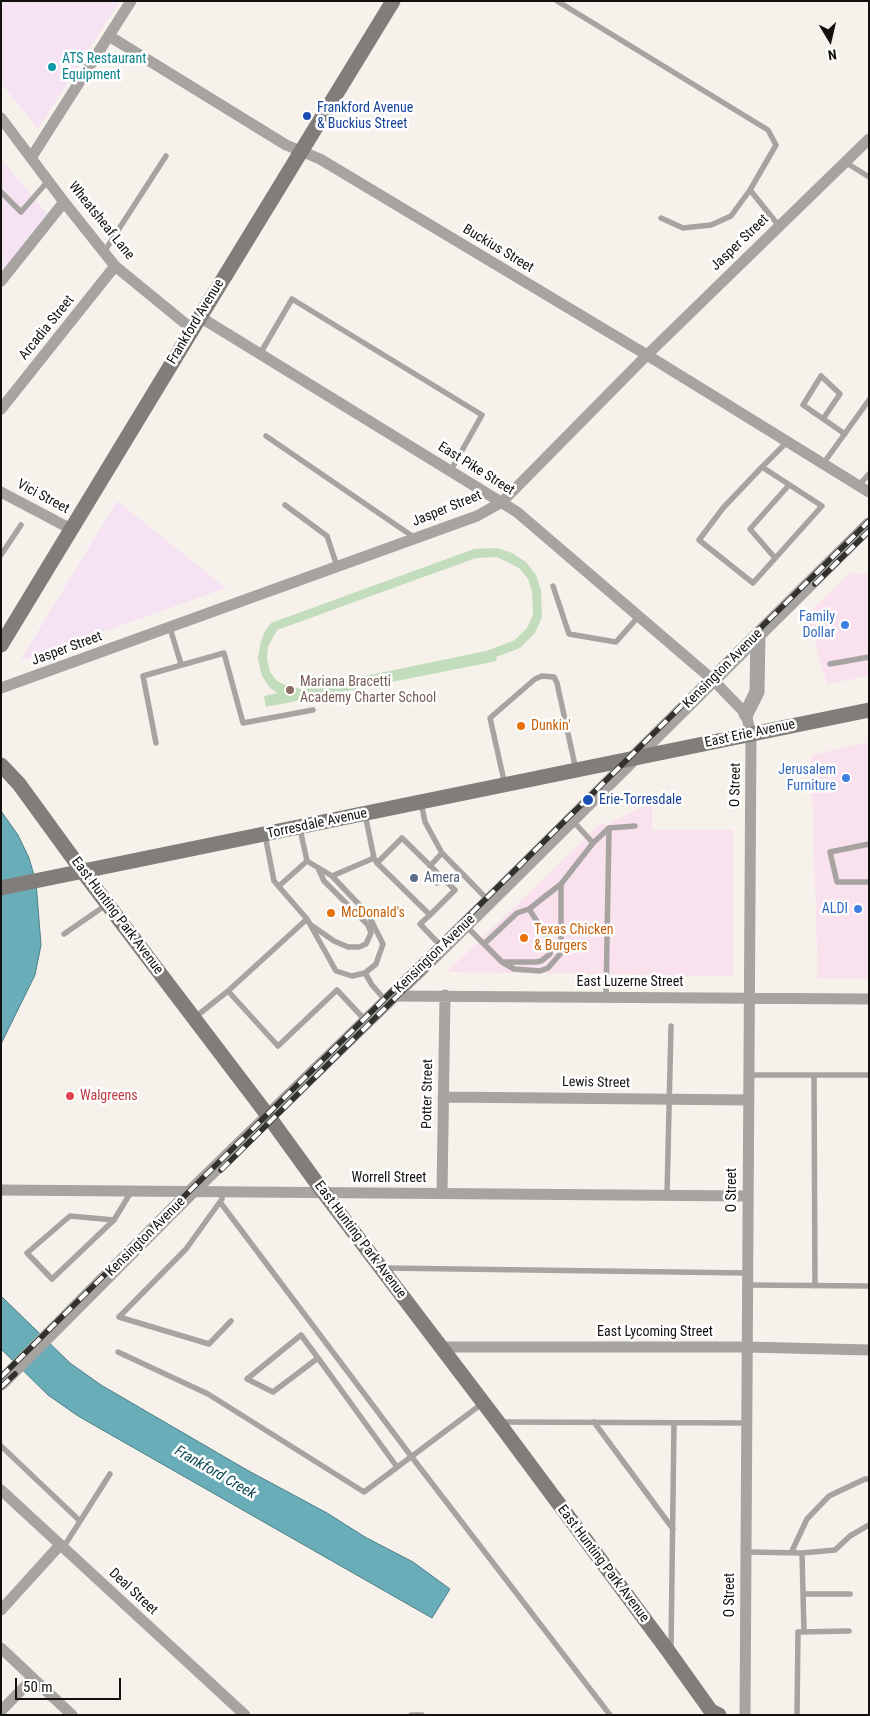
<!DOCTYPE html>
<html>
<head>
<meta charset="utf-8">
<style>
  body { margin:0 }
  #map { position:relative; width:870px; height:1716px; overflow:hidden; background:#f6f2eb; font-family:"Roboto Condensed",sans-serif }
  canvas { display:block }
  .frame { position:absolute; inset:0; border:2px solid #13110f; pointer-events:none }
  .north { position:absolute; left:805px; top:15px; width:50px; height:50px; -webkit-text-stroke:4px #fff; paint-order:stroke; rotate:171deg; font-size:14px; font-weight:700; line-height:20px; text-align:center; color:#13110f }
  .north::after { content:''; display:block; margin:auto; width:18px; height:22px; background:#13110f; clip-path:polygon(50% 0,100% 100%,50% 72%,0 100%) }
  .scale { position:absolute; left:15px; top:1678px; width:106px; height:22px; box-sizing:border-box; border:2px solid #13110f; border-top:0; padding-left:6px; font-size:15px; line-height:18px; white-space:nowrap; color:#13110f; -webkit-text-stroke:4px #fff; paint-order:stroke }
</style>
</head>
<body>
<div id="map">
<canvas width="870" height="1716"></canvas>
<div class="frame"></div>
<div class="north">N</div>
<div class="scale">50 m</div>
</div>
<script>
const ctx = document.querySelector('canvas').getContext('2d');
ctx.lineJoin = 'round';
function paint(path, color) { ctx.fillStyle = color; ctx.fill(path, 'evenodd'); }
const poly = rows => new Path2D(rows.map(r => 'M' + r).join(''));
function stroke(path, color, width, dash) { ctx.strokeStyle = color; ctx.lineWidth = width; ctx.lineCap = dash ? 'butt' : 'round'; ctx.setLineDash(dash || []); ctx.stroke(path); }
function label(font, color, halo, rows, align = 'center') {
  ctx.font = font + ' "Roboto Condensed",sans-serif'; ctx.lineWidth = 5; ctx.setLineDash([]); ctx.textBaseline = 'middle'; ctx.strokeStyle = halo; ctx.fillStyle = color; for (const [text, x, y, turn = 0] of rows) {
    ctx.save(); ctx.translate(x, y); ctx.rotate((+turn || 0) * Math.PI / 180); ctx.textAlign = isNaN(turn) ? turn : align; if (halo) ctx.strokeText(text, 0, 0); ctx.fillText(text, 0, 0); ctx.restore();
  }
}
paint(poly([
  [851,572,862,575,869,573,869,676,827,684,807,614],
  [869,742,869,979,818,978,811,755],
  [652,802,652,830,733,830,733,976,447,972,602,822,607,826,612,822]
]), '#f9e1ed');
paint(poly([
  [1,1,120,1,38,129,1,83],
  [1,159,47,214,1,273],
  [117,501,226,588,20,661]
]), '#f5e2f3');
paint(poly([
  [497,548,512,553,526,562,536,575,541,590,542,617,535,633,520,648,496,657,497,661,266,707,264,696,278,693,270,688,262,676,258,659,260,645,264,633,271,623,474,549],
  [496,557,508,562,520,569,528,579,532,591,533,615,527,628,515,640,486,651,302,689,290,687,277,681,270,672,267,659,268,647,277,630,476,558]
]), '#c2dcbc');
const water = poly([
  [1,811,18,835,29,858,36,882,41,945,35,975,1,1044,1,811],
  [1,1296,70,1363,101,1385,247,1470,327,1513,365,1537,413,1562,450,1589,432,1618,78,1416,48,1395,1,1349,1,1296]
]);
paint(water, '#68adb8');
stroke(water, '#4e7e85', 1);
stroke(poly([
  [557,1,768,130,776,145,750,190],
  [845,162,869,177],
  [1,192,21,212,48,181],
  [661,218,683,228,711,225,731,216,750,190,779,226],
  [104,252,166,156],
  [260,354,292,299,482,415,451,470],
  [823,419,840,394,821,376,803,405,845,434],
  [266,436,415,538],
  [823,464,869,400],
  [762,467,822,506,753,583,699,540,723,508,762,467,787,442],
  [858,486,869,474],
  [285,505,327,536,337,566],
  [1,555,21,525],
  [775,558,750,529,789,485],
  [553,586,569,634,616,642,638,617],
  [170,628,181,664],
  [830,664,869,657],
  [156,743,143,676,224,653,243,723,313,710],
  [505,785,490,718,535,679,542,676,554,677,557,683,576,770],
  [421,802,425,822,442,853,430,866],
  [365,814,374,858,377,863],
  [573,821,593,843],
  [609,828,635,826],
  [300,829,307,861,332,876,368,914,383,944,376,964,365,973,352,976,336,971,307,919],
  [869,844,830,852,837,882,869,882],
  [442,853,489,901],
  [332,876,374,858],
  [437,883,442,878],
  [561,884,561,953,548,968,540,971,514,969,502,962,484,944,517,913,529,909,561,884,593,843,609,828,606,997],
  [279,886,307,861],
  [430,915,377,863,402,838,455,890,430,915,420,924,441,946],
  [311,925,334,941,348,947,359,947,366,944,371,933,368,925,324,881,319,870],
  [466,926,484,944],
  [64,934,106,905],
  [504,962,536,962,541,961,550,954,551,943,529,909],
  [365,973,372,985,386,1001],
  [228,991,307,919,274,881,265,835],
  [194,1018,228,991,278,1046,337,990,366,1021],
  [748,1075,869,1075],
  [814,1075,815,1286],
  [667,1195,671,1026],
  [222,1199,186,1249,119,1317,209,1344,231,1321],
  [220,1202,411,1456,610,1715],
  [114,1220,70,1216,27,1253,52,1279,114,1220,131,1192],
  [384,1268,747,1273],
  [747,1285,869,1286],
  [118,1352,208,1394,364,1492,483,1403],
  [318,1358,273,1392,247,1379,301,1335,318,1358,397,1467],
  [501,1422,746,1423],
  [594,1422,673,1529],
  [1,1446,80,1521],
  [63,1548,110,1474],
  [746,1552,802,1553,804,1632],
  [791,1553,807,1519,829,1496,865,1479,869,1479],
  [802,1553,835,1550,850,1536,869,1525],
  [803,1594,850,1594],
  [671,1649,674,1423],
  [411,1715,422,1715],
  [797,1715,798,1632,849,1631]
]), '#a6a3a1', 5.5);
stroke(poly([
  [109,36,286,145,320,159,647,355,869,492],
  [1,118,64,202,115,266,192,329],
  [31,158,131,1],
  [1,281,64,202],
  [200,317,517,512,713,680,746,714,751,734,745,1715],
  [1,409,115,266],
  [1,492,71,529],
  [1,688,477,516,502,502,647,355,869,139],
  [392,996,869,999],
  [443,1097,748,1100],
  [1,1190,747,1196],
  [442,1193,445,995],
  [441,1347,747,1347,869,1350],
  [1,1490,245,1715],
  [1,1610,60,1545],
  [1,1648,72,1715],
  [1,1711,33,1678]
]), '#a6a3a1', 11);
stroke(poly([
  [746,714,757,692,758,635],
  [1,1383,192,1191,443,947,869,525]
]), '#a6a3a1', 15);
stroke(poly([
  [1,645,200,317,393,1],
  [1,765,19,784,83,872,269,1117,324,1193,498,1422,666,1648,711,1711,719,1715],
  [1,888,869,710]
]), '#817d79', 15);
const rail = poly([
  [815,584,869,531],
  [221,1170,438,956],
  [1,1377,869,521],
  [1,1387,15,1374]
]);
stroke(rail, '#33312e', 5.5);
stroke(rail, '#fff', 4, [11]);
for (const [x, y, r, color] of [
  [52,67,5,"#0f9aa8"],
  [307,116,5,"#1a4fb4"],
  [845,625,5,"#3f7fe0"],
  [290,690,5,"#8d6e63"],
  [521,726,5,"#e8710a"],
  [846,778,5,"#3f7fe0"],
  [588,800,6,"#1a4fb4"],
  [414,878,5,"#5c6f8a"],
  [858,909,5,"#3f7fe0"],
  [331,913,5,"#e8710a"],
  [524,938,5,"#e8710a"],
  [70,1096,5,"#e0444e"]
]) { const dot = new Path2D(); dot.arc(x, y, r, 0, 2 * Math.PI); ctx.fillStyle = color; ctx.fill(dot); stroke(dot, '#fff', 2); }
label('14px', '#0d838f', '#fff', [
  ["ATS Restaurant",62,59],
  ["Equipment",62,75]
], 'left');
label('14px', '#164399', '#fff', [
  ["Frankford Avenue",317,108],
  ["& Buckius Street",317,124],
  ["Erie-Torresdale",599,800]
], 'left');
label('14px', '#13110f', '#fff', [
  ["Wheatsheaf Lane",101,221,51],
  ["Jasper Street",740,243,-44],
  ["Buckius Street",498,249,31],
  ["Frankford Avenue",196,322,-59],
  ["Arcadia Street",47,328,-51],
  ["East Pike Street",476,469,32],
  ["Vici Street",43,497,28],
  ["Jasper Street",447,509,-22],
  ["Jasper Street",67,649,-20],
  ["Kensington Avenue",723,669,-45],
  ["East Erie Avenue",750,734,-12],
  ["O Street",736,785,-89],
  ["Torresdale Avenue",317,824,-12],
  ["East Hunting Park Avenue",117,916,53],
  ["Kensington Avenue",435,954,-44],
  ["East Luzerne Street",630,982],
  ["Lewis Street",596,1083,1],
  ["Potter Street",428,1094,-89],
  ["Worrell Street",389,1178],
  ["O Street",732,1190,-90],
  ["Kensington Avenue",146,1237,-45],
  ["East Hunting Park Avenue",360,1240,53],
  ["East Lycoming Street",655,1332],
  ["East Hunting Park Avenue",603,1564,53],
  ["Deal Street",133,1592,43],
  ["O Street",730,1595,-90]
]);
label('14px', '#366cbe', '#fff', [
  ["Family",835,617],
  ["Dollar",835,633],
  ["Jerusalem",836,770],
  ["Furniture",836,786],
  ["ALDI",848,909]
], 'right');
label('14px', '#785e54', '#fff', [
  ["Mariana Bracetti",300,682],
  ["Academy Charter School",300,698]
], 'left');
label('14px', '#c56008', '#fff', [
  ["Dunkin'",531,726],
  ["McDonald's",341,913],
  ["Texas Chicken",534,930],
  ["& Burgers",534,946]
], 'left');
label('14px', '#4e5e75', '#fff', [
  ["Amera",424,878]
], 'left');
label('14px', '#be3a42', '#fff', [
  ["Walgreens",80,1096]
], 'left');
label('italic 15px', '#0d4c54', '#fff', [
  ["Frankford Creek",215,1473,30]
]);
</script>
</body>
</html>
